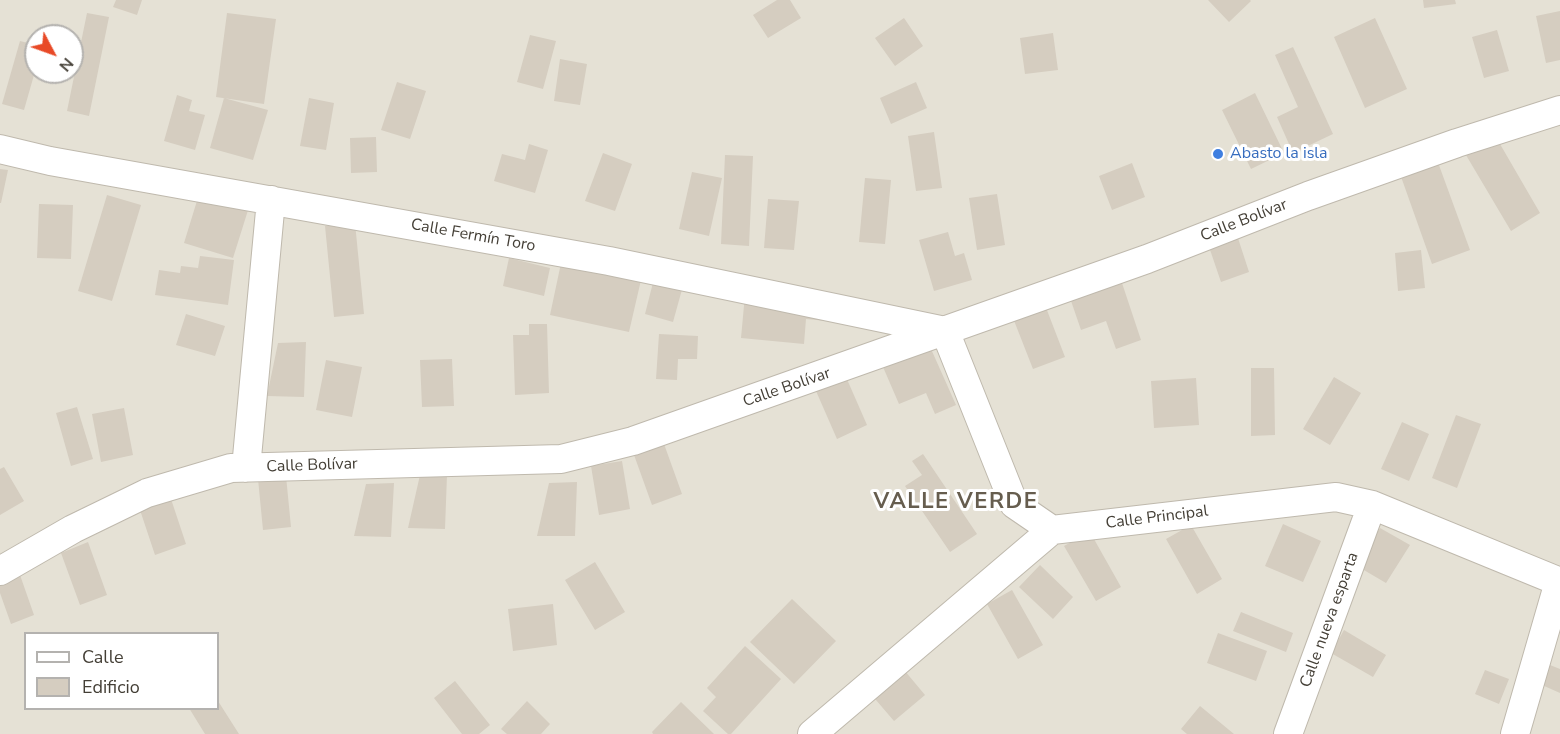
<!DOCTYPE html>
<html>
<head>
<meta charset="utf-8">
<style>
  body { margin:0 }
  #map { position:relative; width:1560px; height:734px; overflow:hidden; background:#f2efe6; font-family:"Nunito Sans",sans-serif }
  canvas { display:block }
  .legend { position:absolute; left:24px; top:632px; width:195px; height:78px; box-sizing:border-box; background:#fff; border:2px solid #b4b2af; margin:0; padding:8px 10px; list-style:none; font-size:18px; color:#443f36 }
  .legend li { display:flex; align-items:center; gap:12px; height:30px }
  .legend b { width:30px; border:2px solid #b4b2af }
  .north { position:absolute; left:24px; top:24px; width:60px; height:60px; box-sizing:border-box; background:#fff; border:2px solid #b4b2af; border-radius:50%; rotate:131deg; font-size:16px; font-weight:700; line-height:24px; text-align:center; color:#443f36 }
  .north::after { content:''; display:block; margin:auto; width:21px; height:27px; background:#e84a27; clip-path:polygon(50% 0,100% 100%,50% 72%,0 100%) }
</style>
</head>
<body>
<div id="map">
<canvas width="1560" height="734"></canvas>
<ul class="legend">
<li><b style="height:8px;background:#fff"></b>Calle</li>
<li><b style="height:16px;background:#d5cdc0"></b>Edificio</li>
</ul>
<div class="north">N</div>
</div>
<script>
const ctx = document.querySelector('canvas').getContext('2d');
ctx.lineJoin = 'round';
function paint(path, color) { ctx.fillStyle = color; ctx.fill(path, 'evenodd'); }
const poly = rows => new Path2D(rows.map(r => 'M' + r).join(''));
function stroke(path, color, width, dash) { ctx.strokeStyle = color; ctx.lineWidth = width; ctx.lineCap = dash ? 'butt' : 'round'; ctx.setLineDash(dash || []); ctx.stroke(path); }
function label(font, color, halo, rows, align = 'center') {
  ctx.font = font + ' "Nunito Sans",sans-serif'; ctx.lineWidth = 6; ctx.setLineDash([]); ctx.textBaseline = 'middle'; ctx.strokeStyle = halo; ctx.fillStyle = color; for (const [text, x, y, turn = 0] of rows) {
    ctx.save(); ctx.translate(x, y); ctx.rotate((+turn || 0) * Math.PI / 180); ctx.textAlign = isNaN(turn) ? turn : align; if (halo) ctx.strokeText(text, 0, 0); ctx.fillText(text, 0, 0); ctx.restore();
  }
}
paint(poly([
  [0,0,1560,0,1560,734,0,734],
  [36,36,72,36,72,72,36,72],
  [26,634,218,634,218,708,26,708]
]), '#e5e1d5');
paint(poly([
  [116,0,142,0,137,15,113,7],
  [777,0,790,0,801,18,768,38,753,15],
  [1208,0,1250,0,1251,1,1229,22],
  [1423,0,1455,0,1456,4,1424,8],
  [1560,11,1560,60,1546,63,1536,16],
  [87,13,109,17,89,116,67,111],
  [227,13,276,19,264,104,216,97],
  [904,18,923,46,895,66,875,38],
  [1375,18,1407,89,1365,108,1334,37],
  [1497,30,1509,71,1484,78,1472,37],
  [1053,33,1058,70,1025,74,1020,38],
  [530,35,556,41,543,89,517,82],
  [20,41,36,45,36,68,24,110,2,104],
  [1293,47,1333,134,1293,153,1277,117,1298,107,1275,55],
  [560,59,587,64,580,105,554,101],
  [397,82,426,91,410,139,381,130],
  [916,82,927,108,891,124,880,98],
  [1255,93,1284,153,1251,169,1222,110],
  [177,95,192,100,189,111,205,115,195,150,164,141],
  [224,98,268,110,253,160,210,148],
  [309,98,334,103,326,150,300,146],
  [934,132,942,188,916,191,908,136],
  [1493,132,1540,213,1511,231,1463,150],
  [376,137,377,172,351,173,350,138],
  [529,144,548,150,535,193,494,181,502,154,525,160],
  [603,153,632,164,615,211,585,201],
  [725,155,753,156,749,246,721,244],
  [1436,157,1470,250,1432,264,1399,171],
  [1132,163,1145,197,1112,210,1099,176],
  [0,169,8,170,1,203,0,203],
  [692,172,722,178,709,236,679,229],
  [865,178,891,180,885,244,859,242],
  [200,191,249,207,233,258,184,243],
  [997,194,1005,245,977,250,969,198],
  [107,195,141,205,112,301,78,291],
  [768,199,799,201,794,250,764,248],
  [39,204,73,205,71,259,37,258],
  [355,223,364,314,334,317,325,226],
  [1235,229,1249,272,1221,282,1206,238],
  [948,232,955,256,964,253,972,280,934,291,919,240],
  [564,249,644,267,629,332,550,315],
  [1421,250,1425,288,1398,291,1395,253],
  [200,256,234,260,228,305,155,295,159,270,180,273,181,266,198,268],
  [509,258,550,268,544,296,503,286],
  [657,267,686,275,673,322,645,314],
  [1120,277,1141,340,1116,349,1106,321,1081,330,1069,295],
  [745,295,827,321,806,319,804,344,741,338],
  [1045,305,1065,357,1033,369,1013,318],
  [186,314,225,326,215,356,176,345],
  [529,324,547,324,549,393,515,395,513,335,529,335],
  [659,334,698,336,697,359,678,359,677,380,656,379],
  [927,340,956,405,935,414,926,393,899,404,880,360],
  [306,342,304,397,267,396,278,343],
  [452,359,454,406,422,407,420,360],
  [326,360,362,367,352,417,316,410],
  [1251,368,1274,368,1275,435,1251,436],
  [846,377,867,425,837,439,816,391],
  [1334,377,1361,393,1330,445,1303,429],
  [1196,378,1199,425,1154,428,1151,381],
  [77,407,93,459,71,466,56,413],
  [124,408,133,455,101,462,92,414],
  [1456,415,1481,424,1457,488,1432,478],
  [1402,422,1429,434,1409,481,1381,469],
  [659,430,682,494,652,505,629,441],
  [923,454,977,534,950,552,905,486,922,475,912,461],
  [622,461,630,509,599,515,591,466],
  [4,467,24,501,0,515,0,469],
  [420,475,447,475,445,529,408,528],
  [286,476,291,527,263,530,258,479],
  [577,482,575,536,537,536,549,483],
  [394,483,391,537,354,536,366,484],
  [167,487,186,544,155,555,136,498],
  [1283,524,1321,541,1303,582,1265,566],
  [1191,525,1222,579,1197,594,1166,539],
  [1380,528,1410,545,1386,583,1357,566],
  [1090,532,1121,587,1096,601,1064,546],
  [88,542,107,595,80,605,61,553],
  [595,562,625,612,595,630,565,580],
  [1040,565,1073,597,1053,619,1019,587],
  [20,575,34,615,11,624,0,593,0,583],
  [1012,590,1043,645,1018,659,987,604],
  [792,599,836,641,794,684,750,642],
  [553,604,557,645,513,651,508,609],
  [1241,612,1293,633,1286,652,1233,631],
  [1344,630,1386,655,1373,677,1331,653],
  [1218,633,1267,651,1256,681,1207,663],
  [745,646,781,679,731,734,728,734,703,711,716,697,707,688],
  [889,652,925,695,894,721,858,679],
  [1550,665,1560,669,1560,693,1542,685],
  [1485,670,1509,679,1499,704,1475,694],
  [455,681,490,725,479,734,462,734,434,698],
  [218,701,239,734,205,734,189,708,218,708],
  [527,701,550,724,541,734,507,734,501,729],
  [681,702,714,734,653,734,652,732],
  [1200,706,1234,734,1187,734,1181,729]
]), '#d5cdc0');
const minor = poly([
  [0,149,50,161,609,261,945,331,1014,504,1052,530],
  [246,468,271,200],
  [0,571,73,529,147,493,231,468,561,459,633,441,1147,259,1308,196,1457,143,1560,110],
  [812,734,1052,530,1336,497,1372,505,1560,582],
  [1288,734,1372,505],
  [1515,734,1559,582]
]);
stroke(minor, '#bfb9ad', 30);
stroke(minor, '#fff', 28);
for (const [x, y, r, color] of [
  [1218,154,6,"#3f7fe0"]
]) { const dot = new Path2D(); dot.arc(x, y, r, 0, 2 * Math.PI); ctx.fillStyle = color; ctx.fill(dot); stroke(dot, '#fff', 2); }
label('16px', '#366cbe', '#fff', [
  ["Abasto la isla",1230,154]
], 'left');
label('16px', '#443f36', '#fff', [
  ["Calle Bolívar",1244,221,-21],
  ["Calle Fermín Toro",473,236,10],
  ["Calle Bolívar",787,388,-19],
  ["Calle Bolívar",312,466,-2],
  ["Calle Principal",1157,518,-7],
  ["Calle nueva esparta",1330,620,-70]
]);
ctx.letterSpacing = '1.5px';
label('bold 22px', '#665d4e', '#fff', [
  ["VALLE VERDE",956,503]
]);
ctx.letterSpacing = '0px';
</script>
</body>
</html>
